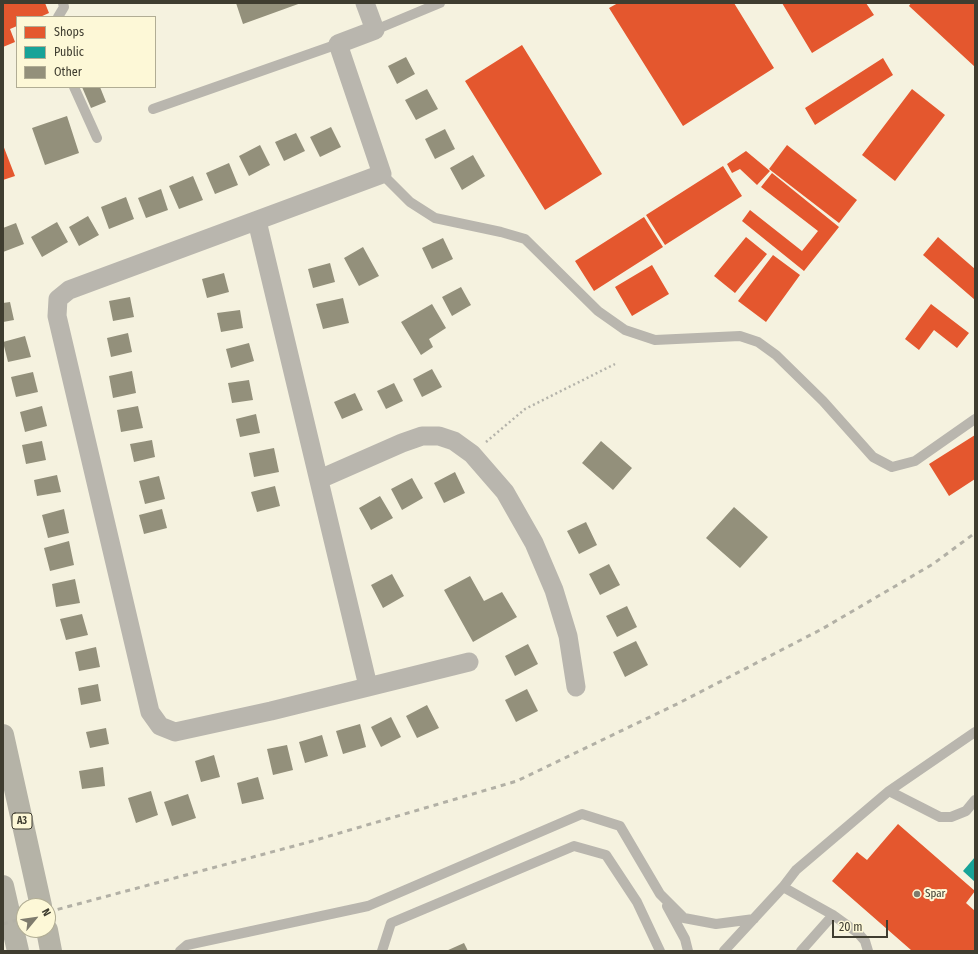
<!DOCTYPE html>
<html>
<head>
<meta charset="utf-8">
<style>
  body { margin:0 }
  #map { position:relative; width:978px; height:954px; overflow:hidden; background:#f5f2df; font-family:"Fira Sans Condensed",sans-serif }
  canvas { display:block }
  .frame { position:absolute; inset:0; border:4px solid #3f3d30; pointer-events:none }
  .legend { position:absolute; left:16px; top:16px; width:140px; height:72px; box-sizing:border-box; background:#fdf8d7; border:1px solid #b1ad94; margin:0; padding:5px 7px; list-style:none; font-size:12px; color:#3f3d30 }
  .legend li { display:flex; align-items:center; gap:8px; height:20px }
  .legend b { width:20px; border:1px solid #b1ad94 }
  .north { position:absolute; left:16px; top:898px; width:40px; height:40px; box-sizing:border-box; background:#fdf8d7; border:1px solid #b1ad94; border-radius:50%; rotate:61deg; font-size:11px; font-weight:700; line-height:16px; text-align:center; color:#3f3d30 }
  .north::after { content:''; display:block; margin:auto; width:14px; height:18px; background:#7f7c6d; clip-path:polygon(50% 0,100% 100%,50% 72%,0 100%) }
  .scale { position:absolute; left:832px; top:920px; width:56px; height:18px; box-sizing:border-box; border:2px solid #3f3d30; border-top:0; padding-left:5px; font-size:12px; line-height:14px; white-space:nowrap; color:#3f3d30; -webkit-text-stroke:3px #fdf8d7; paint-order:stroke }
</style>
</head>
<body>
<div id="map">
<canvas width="978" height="954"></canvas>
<div class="frame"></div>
<ul class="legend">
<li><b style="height:11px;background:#e4572e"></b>Shops</li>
<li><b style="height:11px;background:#17a398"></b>Public</li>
<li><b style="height:11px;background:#93907b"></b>Other</li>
</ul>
<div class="north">N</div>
<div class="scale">20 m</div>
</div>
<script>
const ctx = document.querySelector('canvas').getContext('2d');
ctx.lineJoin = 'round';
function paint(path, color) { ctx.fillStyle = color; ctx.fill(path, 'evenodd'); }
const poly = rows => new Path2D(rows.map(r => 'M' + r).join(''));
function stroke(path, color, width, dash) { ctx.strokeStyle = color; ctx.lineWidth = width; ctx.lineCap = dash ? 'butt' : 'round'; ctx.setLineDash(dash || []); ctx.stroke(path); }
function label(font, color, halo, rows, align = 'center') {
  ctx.font = font + ' "Fira Sans Condensed",sans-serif'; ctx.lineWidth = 4; ctx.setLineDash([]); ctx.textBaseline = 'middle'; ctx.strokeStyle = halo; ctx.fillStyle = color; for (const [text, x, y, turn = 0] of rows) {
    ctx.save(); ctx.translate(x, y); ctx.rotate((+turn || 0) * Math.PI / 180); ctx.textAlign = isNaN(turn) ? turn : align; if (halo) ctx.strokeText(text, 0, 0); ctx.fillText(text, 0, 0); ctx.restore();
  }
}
paint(poly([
  [3,3,45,3,49,13,40,17,17,17,17,26,10,29,15,42,3,47],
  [618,3,734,3,774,68,683,126,609,8],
  [782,3,866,3,874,15,812,53],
  [911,3,975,3,975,67,909,6],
  [522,45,602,174,545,210,465,81],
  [883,58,893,75,815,125,805,108],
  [912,89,945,115,895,181,862,155],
  [3,145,15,176,3,180],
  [787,145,857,200,839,223,769,169],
  [746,151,770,171,757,185,740,169,732,173,727,164],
  [723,166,742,196,665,245,646,215],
  [772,173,839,227,804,271,742,221,750,210,802,251,818,231,761,187],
  [644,217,663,247,594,291,575,261],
  [746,237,767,254,735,293,714,276],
  [938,237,975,269,975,300,923,255],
  [773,255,800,275,766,322,738,301],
  [652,265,669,294,632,316,615,287],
  [931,304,969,333,957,348,934,330,919,350,905,339],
  [975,435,975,479,949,496,929,464],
  [898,824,975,891,966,903,975,911,975,951,910,951,911,950,832,881,857,852,867,860]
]), '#e4572e');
paint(poly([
  [975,857,975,882,963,871]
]), '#17a398');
paint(poly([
  [236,3,301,3,243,24],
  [406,57,415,74,397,84,388,66],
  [82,87,100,87,106,102,91,108],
  [427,89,438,109,416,120,405,100],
  [67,116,79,153,45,165,32,128],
  [331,127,341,147,320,157,310,137],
  [445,129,455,149,435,159,425,139],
  [296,133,305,151,284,161,275,142],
  [260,145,270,165,249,176,239,156],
  [473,155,485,176,462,190,450,168],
  [229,163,238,185,215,194,206,173],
  [193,176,203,200,179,209,169,186],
  [161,189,168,210,146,218,138,198],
  [126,197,134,219,109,229,101,207],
  [88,216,99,235,79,246,69,227],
  [57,222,68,242,42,257,31,237],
  [16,223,24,244,3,252,3,228],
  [443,238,453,259,432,269,422,248],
  [363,247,379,276,359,286,344,258],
  [330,263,335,282,313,288,308,269],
  [224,273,229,292,207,298,202,279],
  [461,287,471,305,452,316,442,297],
  [130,297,134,317,113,321,109,301],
  [343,298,349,323,323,329,316,304],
  [10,302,14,320,3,322,3,303],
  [432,304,446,328,429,339,433,347,421,355,401,322],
  [240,310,243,328,221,332,217,313],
  [128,333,132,352,111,357,107,338],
  [25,336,31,357,8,362,3,342],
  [249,343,254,361,231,368,226,349],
  [432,369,442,387,422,397,413,379],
  [132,371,136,393,113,398,109,376],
  [33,372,38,392,16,397,11,377],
  [249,380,253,400,232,403,228,383],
  [394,383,403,401,386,409,377,391],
  [355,393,363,410,342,419,334,402],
  [42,406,47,426,25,432,20,412],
  [138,406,143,428,121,432,117,410],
  [256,414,260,433,240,437,236,419],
  [152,440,155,457,134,462,130,444],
  [42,441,46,460,26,464,22,445],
  [601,441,632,468,613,490,582,463],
  [274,448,279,472,254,477,249,453],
  [455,472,465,493,444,503,434,483],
  [57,475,61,492,37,496,34,480],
  [159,476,165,499,145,504,139,481],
  [412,478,423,498,402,510,391,489],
  [275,486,280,506,257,512,251,492],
  [380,496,393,518,371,530,359,508],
  [734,507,768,537,740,568,706,538],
  [64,509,69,533,48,538,42,515],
  [162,509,167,528,144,534,139,515],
  [586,522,597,545,579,554,567,531],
  [69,541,74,565,50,571,44,548],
  [609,564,620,585,600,595,589,574],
  [392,574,404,596,383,608,371,585],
  [470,576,484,601,502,592,517,617,473,642,444,590],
  [75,579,80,603,56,607,52,584],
  [627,606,637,627,617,637,606,616],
  [82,614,88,635,66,640,60,619],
  [636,641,648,665,625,677,613,652],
  [528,644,538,664,515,676,505,656],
  [96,647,100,667,79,671,75,652],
  [98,684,101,701,81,705,78,688],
  [527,689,538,711,516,722,505,700],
  [427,705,439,728,417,738,406,716],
  [391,717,401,737,381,747,371,727],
  [360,724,366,747,343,754,336,731],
  [106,728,109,744,90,748,86,732],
  [322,735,328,756,305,763,299,742],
  [287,745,293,770,273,775,267,749],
  [214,755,220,777,201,782,195,761],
  [103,767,105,786,82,789,79,771],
  [258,777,264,799,242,804,237,783],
  [151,791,158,815,136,823,128,798],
  [188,794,196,818,172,826,164,802],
  [464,943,468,951,446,951]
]), '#93907b');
stroke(poly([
  [486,442,525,409,615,364]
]), '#b4b3aa', 2.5, [2, 3]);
stroke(poly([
  [58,17,64,7,63,3],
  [375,30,440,3],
  [74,87,97,138],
  [153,109,338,44],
  [382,174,410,202,435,218,501,232,525,239,598,311,625,330,655,340,740,336,758,342,776,355,823,401,873,457,892,467,915,461,975,419],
  [889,791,940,817,951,817,966,811,975,800],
  [783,887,833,915,858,933,865,941,868,951],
  [667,906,685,939,688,951],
  [180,951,187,945,368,906,582,814,620,826,660,894,684,918,716,924,754,919],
  [382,951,391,923,574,846,606,855,637,902,660,951],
  [724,951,783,887,796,870,889,791,975,732],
  [801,951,833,915]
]), '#b9b6ae', 10);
stroke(poly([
  [365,3,375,30,338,44,382,174,69,290,58,299,57,316,150,712,160,726,175,732,271,711,469,662],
  [257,221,368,686],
  [320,479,402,443,422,436,439,436,454,441,472,454,505,492,534,543,554,590,568,636,576,687]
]), '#b9b6ae', 19);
stroke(poly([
  [3,735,41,906],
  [3,886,18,951],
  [47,930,51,951]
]), '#b5b3a7', 22);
stroke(poly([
  [48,912,309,842,517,781,679,703,822,629,933,564,975,533],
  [3,924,24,918]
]), '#b2b0a5', 3, [5, 5]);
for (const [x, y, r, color] of [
  [917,894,4,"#7f7c6d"]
]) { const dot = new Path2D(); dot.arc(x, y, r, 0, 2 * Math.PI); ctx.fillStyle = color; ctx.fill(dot); stroke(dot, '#fdf8d7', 1.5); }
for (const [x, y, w] of [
  [22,821,20]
]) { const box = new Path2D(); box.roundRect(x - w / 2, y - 8, w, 16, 3); ctx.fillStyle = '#fdf8d7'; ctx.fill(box); stroke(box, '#3f3d30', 1); }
label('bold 10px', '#3f3d30', null, [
  ["A3",22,821]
]);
label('11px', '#3f3d30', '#fdf8d7', [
  ["Spar",925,894]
], 'left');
</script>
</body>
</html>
